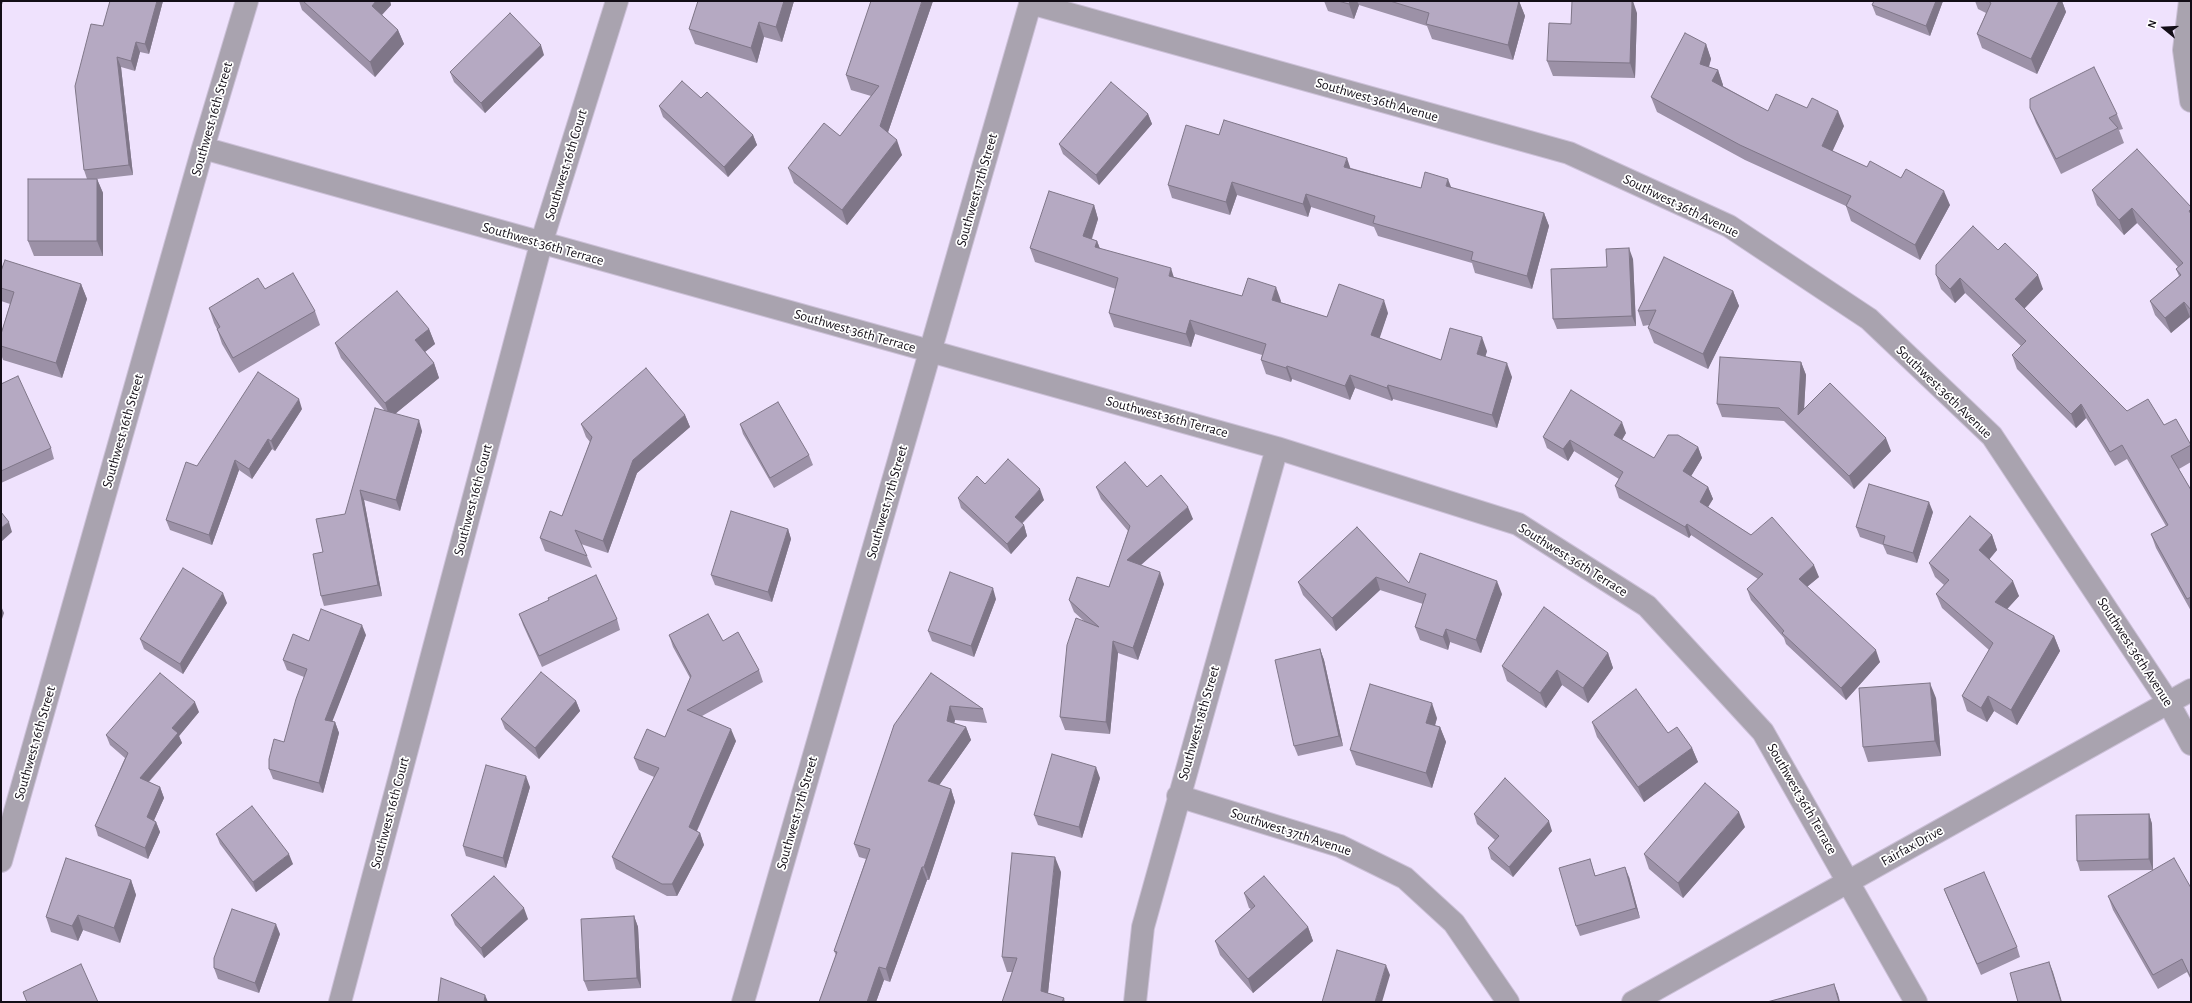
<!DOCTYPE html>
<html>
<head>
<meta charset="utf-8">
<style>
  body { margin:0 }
  #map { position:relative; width:2192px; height:1003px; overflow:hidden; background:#efe2fd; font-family:"Alegreya Sans",sans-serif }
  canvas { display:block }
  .frame { position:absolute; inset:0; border:2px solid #130e17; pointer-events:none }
  .north { position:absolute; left:2144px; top:8px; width:40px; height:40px; -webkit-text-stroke:3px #fff; paint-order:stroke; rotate:288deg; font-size:11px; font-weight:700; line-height:16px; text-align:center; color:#130e17 }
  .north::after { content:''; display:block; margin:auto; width:14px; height:18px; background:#130e17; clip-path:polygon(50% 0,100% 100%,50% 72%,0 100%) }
</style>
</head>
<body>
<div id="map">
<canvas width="2192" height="1003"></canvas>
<div class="frame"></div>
<div class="north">N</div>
</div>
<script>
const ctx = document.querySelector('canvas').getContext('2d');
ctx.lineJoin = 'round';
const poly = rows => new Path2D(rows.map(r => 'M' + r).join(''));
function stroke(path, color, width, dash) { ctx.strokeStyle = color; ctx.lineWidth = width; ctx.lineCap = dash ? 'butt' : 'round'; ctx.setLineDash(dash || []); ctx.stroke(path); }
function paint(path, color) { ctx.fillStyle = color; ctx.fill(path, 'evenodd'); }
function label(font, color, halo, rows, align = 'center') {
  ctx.font = font + ' "Alegreya Sans",sans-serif'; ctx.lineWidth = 3.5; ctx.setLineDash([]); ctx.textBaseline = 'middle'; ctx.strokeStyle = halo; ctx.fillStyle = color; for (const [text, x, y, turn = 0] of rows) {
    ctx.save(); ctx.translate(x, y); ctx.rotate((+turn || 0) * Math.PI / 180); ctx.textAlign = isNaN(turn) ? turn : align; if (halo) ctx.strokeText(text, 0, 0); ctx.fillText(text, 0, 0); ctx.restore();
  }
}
const minor = poly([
  [2190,1,2184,50,2191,101],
  [1030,3,1569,153,1729,226,1869,319,1992,436,2168,702,2191,744],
  [203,148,1277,448,1518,524,1647,606,1763,732,1916,1002],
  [1178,796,1340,846,1405,878,1454,923,1508,1002],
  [1,861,203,148,247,1],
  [340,1002,541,244,617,1],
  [743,1002,1031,1],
  [1135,1002,1143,927,1277,448],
  [1633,1002,2191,690]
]);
stroke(minor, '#ccc0d8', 24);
stroke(minor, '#a9a3af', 22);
paint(poly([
  [163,1,149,54,140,52,135,71,121,67,133,175,97,179,103,193,103,256,34,256,28,241,87,179,84,170,103,26],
  [299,1,390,1,391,5,382,15,398,30,404,44,375,77,302,10],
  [698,1,794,1,782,42,764,37,757,63,695,44,689,29],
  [933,1,888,132,902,155,847,225,794,183,788,168,840,136,871,96,851,90,846,75],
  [1324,1,1519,1,1525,16,1513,60,1432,39,1427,26,1359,5,1354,19,1328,11],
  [1943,1,1930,36,1876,15,1872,5],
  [1975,1,2062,1,2066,12,2037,74,1982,48,1977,34,1986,13,1978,9],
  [1637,13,1635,78,1553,76,1547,61],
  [1706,44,1711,59,1709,67,1718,70,1723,85,1723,86,1768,111,1844,126,1832,151,1950,205,1920,260,1851,221,1846,206,1745,160,1657,112,1651,97],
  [544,55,485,113,454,82,450,72],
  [701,98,753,135,757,145,728,177,663,117,659,106],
  [2030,108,2117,114,2123,129,2119,130,2124,143,2061,174,2036,123],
  [1148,114,1152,124,1099,185,1063,154,1059,144],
  [1219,135,1351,168,1421,188,1451,188,1544,213,1549,226,1532,289,1475,273,1472,263,1378,236,1374,227,1311,207,1308,217,1237,195,1230,215,1172,198,1168,185],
  [2092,190,2191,207,2191,318,2190,317,2171,333,2155,315,2150,301,2179,276,2176,269,2178,267,2137,223,2124,235,2097,205],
  [1094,205,1098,219,1092,239,1097,241,1100,249,1174,277,1242,296,1281,301,1280,302,1327,317,1388,313,1379,338,1441,360,1487,351,1485,357,1512,377,1497,428,1393,399,1392,401,1355,388,1350,400,1292,379,1291,382,1266,374,1261,360,1262,355,1195,334,1191,347,1114,327,1109,313,1116,289,1035,262,1030,248],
  [1998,250,2043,289,2024,309,2127,411,2164,425,2191,445,2191,462,2179,469,2191,490,2191,611,2156,548,2151,534,2166,526,2127,459,2115,466,2086,418,2076,428,2017,369,2012,355,2021,346,1965,293,1955,303,1941,289,1936,275],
  [1633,259,1636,326,1557,329,1553,319,1607,267],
  [1,271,81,284,87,299,62,378,3,360,1,354,1,334,10,304,1,301],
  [265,289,315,311,320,325,239,373,222,344,217,329,214,323,209,308],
  [1733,291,1739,306,1708,369,1654,343,1648,328,1649,325,1643,326,1638,311],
  [429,329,435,344,425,352,434,363,439,378,395,414,422,431,400,511,364,500,382,596,324,606,321,596,323,552,345,514,384,410,341,358,335,343],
  [1801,362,1806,375,1804,409,1891,451,1854,489,1784,421,1722,417,1717,404],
  [1,384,51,448,54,459,1,483],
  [302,409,275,451,272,449,252,479,239,470,212,545,170,530,166,520,197,466],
  [685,415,690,427,637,473,608,553,581,544,587,556,592,568,545,551,540,538,562,516,590,442,586,437,581,424],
  [740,424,809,455,813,465,774,488,743,434],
  [1626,433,1622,440,1654,458,1698,447,1702,458,1691,476,1708,487,1713,499,1707,507,1751,535,1819,577,1807,587,1880,662,1846,700,1786,644,1784,638,1751,600,1747,589,1758,579,1691,535,1689,538,1619,498,1615,486,1619,479,1574,451,1568,461,1547,448,1543,437],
  [985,484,1044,500,1022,524,1024,525,1027,536,1011,554,961,508,958,498],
  [1096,487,1147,487,1193,519,1140,565,1164,584,1138,660,1118,653,1110,734,1065,730,1060,717,1084,621,1074,612,1069,600,1109,587,1128,531,1101,499],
  [1933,512,1917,563,1887,554,1883,545,1860,537,1856,527],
  [1357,527,1409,583,1502,594,1481,653,1450,642,1448,650,1420,640,1415,627,1423,604,1380,590,1336,631,1303,595,1298,582],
  [788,529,791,539,772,602,715,585,711,575],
  [1992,535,1997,550,1989,560,2019,596,2007,609,2054,636,2060,651,2017,725,1994,711,1987,722,1967,711,1962,696,1989,650,1942,608,1936,594,1944,585,1935,577,1929,563],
  [996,599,974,657,932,641,928,631],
  [227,603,183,674,144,649,140,639],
  [519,614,617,619,620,630,542,667,523,625],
  [366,635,332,721,335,722,339,733,323,793,273,779,269,769,284,742,304,677,287,670,283,660,309,641],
  [669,635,723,641,759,670,763,682,702,716,736,741,697,831,700,833,704,845,677,896,667,896,616,869,612,857,654,777,639,770,634,758,665,737,690,678,673,647],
  [1320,649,1324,660,1343,746,1298,756,1294,746],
  [1608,653,1613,668,1588,703,1562,685,1546,708,1507,681,1502,666],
  [931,673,983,709,987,723,955,720,954,723,966,727,971,740,939,785,951,789,955,802,929,880,927,880,890,982,884,980,876,1002,819,1002,836,955,834,951,866,859,859,857,854,844],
  [1936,698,1941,756,1868,762,1863,747],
  [576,701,580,711,539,759,505,729,501,719],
  [199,712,179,736,182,743,149,782,160,787,164,798,154,820,156,822,160,832,148,859,98,836,95,826,125,758,110,745,106,735],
  [1437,718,1435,726,1440,727,1446,742,1432,788,1356,765,1350,750],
  [1592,722,1668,733,1692,748,1698,762,1644,802,1597,737],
  [1100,778,1082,838,1038,825,1034,815],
  [530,787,506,868,466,856,463,846],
  [1474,814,1552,831,1513,877,1491,859,1488,848,1495,840,1477,824],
  [2149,814,2152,824,2153,870,2080,871,2077,861],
  [1745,827,1683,898,1649,869,1644,854],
  [216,834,293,864,256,892,220,844],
  [1590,859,1595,875,1629,877,1640,918,1580,936,1576,926],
  [1061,872,1048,993,1064,998,1065,1002,1002,1002,1013,972,1007,972,1002,957],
  [131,880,136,895,120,943,83,930,78,941,51,932,46,917],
  [2191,888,2191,980,2187,972,2158,989,2113,910,2108,896],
  [1944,889,2017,947,2020,957,1981,975,1948,899],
  [1244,893,1308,927,1313,941,1253,993,1220,955,1215,941,1251,909,1249,908],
  [451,915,528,919,484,958,455,925],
  [634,916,638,927,641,988,588,991,584,981],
  [280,934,259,993,218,979,214,968]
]), '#9c91a7');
paint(poly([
  [1,1,3,1,1,8],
  [157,1,163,1,149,54,145,44],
  [376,1,390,1,391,5,377,20,372,6],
  [784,1,794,1,782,42,776,27],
  [922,1,933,1,885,141,880,126],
  [1350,1,1357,1,1359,5,1354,19,1349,4],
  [1519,1,1525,16,1513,60,1508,45],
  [1632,1,1633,1,1637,13,1635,78,1630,63],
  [1936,1,1943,1,1930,36,1926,26],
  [2059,1,2062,1,2066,12,2037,74,2031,59],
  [759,22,764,37,757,63,751,48],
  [398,30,404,44,375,77,370,62],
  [136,42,140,52,135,71,131,61],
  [1706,44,1711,59,1705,79,1700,64],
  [541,45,544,55,485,113,481,103],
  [117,57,121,67,133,175,129,165],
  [1718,70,1723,85,1718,95,1712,81],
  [1838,111,1844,126,1828,161,1822,146],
  [1148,114,1152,124,1099,185,1096,175],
  [753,135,757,145,728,177,724,167],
  [897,140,902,155,847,225,842,210],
  [1347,158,1351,170,1344,167],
  [97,179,103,193,103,256,97,241],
  [1448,179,1453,192,1446,186],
  [1232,182,1237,195,1230,215,1226,202],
  [1944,191,1950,205,1920,260,1915,245],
  [1306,194,1311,207,1308,217,1303,204],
  [1094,205,1098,219,1088,249,1083,236],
  [2132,208,2137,223,2124,235,2119,220],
  [1544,213,1549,226,1532,289,1527,276],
  [1097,241,1102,254,1095,247],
  [1629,248,1633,259,1636,326,1632,316],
  [1171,268,1175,281,1169,276],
  [2038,275,2043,289,2020,313,2015,299],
  [1960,278,1965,293,1955,303,1950,289],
  [81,284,87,299,62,378,56,363],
  [1276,287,1281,301,1277,313,1272,300],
  [1733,291,1739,306,1708,369,1703,354],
  [1384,300,1388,313,1376,349,1371,335],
  [2184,302,2190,317,2171,333,2165,318],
  [1190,320,1195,334,1191,347,1186,334],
  [429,329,435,344,421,355,415,340],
  [1482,337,1487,351,1482,368,1477,354],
  [1801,362,1806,375,1803,428,1798,415],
  [434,363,439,378,390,418,385,403],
  [1507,363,1512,377,1497,428,1492,415],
  [1287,366,1292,379,1291,382,1286,368],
  [1350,375,1355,388,1350,400,1345,386],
  [1388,385,1393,399,1392,401,1387,388],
  [299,399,302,409,275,451,271,441],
  [2081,404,2086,418,2076,428,2071,414],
  [685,415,690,427,637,473,608,553,603,541,633,460],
  [419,420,422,431,400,511,396,500],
  [1622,422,1626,433,1618,446,1614,435],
  [1886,438,1891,451,1854,489,1849,476],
  [268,439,272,449,252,479,249,469],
  [1570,440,1574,451,1568,461,1563,449],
  [1698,447,1702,458,1687,483,1683,471],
  [235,460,239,470,212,545,209,535],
  [1708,487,1713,499,1704,514,1700,502],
  [1040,489,1044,500,1018,527,1015,517],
  [360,490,364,500,382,596,378,585],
  [1929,502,1933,512,1917,563,1913,553],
  [1188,507,1193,519,1132,573,1127,560],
  [9,522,12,532,1,542,1,528],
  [1687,524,1691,535,1689,538,1685,527],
  [1024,525,1027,536,1011,554,1007,544],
  [788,529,791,539,772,602,768,592],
  [1992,535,1997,550,1984,565,1979,550],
  [1814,565,1819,577,1803,590,1799,579],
  [1160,572,1164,584,1138,660,1133,648],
  [1376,577,1380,590,1336,631,1332,618],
  [1497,581,1502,594,1481,653,1476,640],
  [2013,581,2019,596,2000,617,1995,602],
  [993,588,996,599,974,657,971,646],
  [223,593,227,603,183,674,180,664],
  [1,606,4,613,1,622],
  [362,625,366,635,329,730,325,720],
  [1446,629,1450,642,1448,650,1443,637],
  [2054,636,2060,651,2017,725,2011,710],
  [1113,641,1118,653,1110,734,1106,722],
  [1320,649,1324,660,1343,746,1339,736],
  [1876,650,1880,662,1846,700,1841,688],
  [1608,653,1613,668,1588,703,1583,688],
  [1557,670,1562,685,1546,708,1540,693],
  [1930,683,1936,698,1941,756,1935,741],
  [1988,696,1994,711,1987,722,1981,708],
  [576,701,580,711,539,759,535,748],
  [195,702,199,712,179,736,182,743,143,788,140,778,172,728],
  [1432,703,1437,718,1431,738,1426,723],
  [950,706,955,720,952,734,947,721],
  [335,722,339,733,323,793,319,783],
  [966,727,971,740,933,794,928,781],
  [1440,727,1446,742,1432,788,1426,773],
  [731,729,736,741,693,839,689,827],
  [1692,748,1698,762,1644,802,1638,787],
  [1096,767,1100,778,1082,838,1079,827],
  [526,776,530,787,506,868,503,858],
  [160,787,164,798,151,827,147,817],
  [951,789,955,802,929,880,924,867],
  [1739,812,1745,827,1683,898,1678,883],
  [2149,814,2152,824,2153,870,2149,859],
  [1549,821,1552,831,1513,877,1509,867],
  [156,822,160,832,148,859,145,848],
  [700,833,704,845,677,896,672,884],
  [289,854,293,864,256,892,253,882],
  [1055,857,1061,872,1047,1002,1041,991],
  [922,867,927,880,890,982,886,969],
  [1625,867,1629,877,1640,918,1636,908],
  [131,880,136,895,120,943,114,928],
  [524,908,528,919,484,958,481,948],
  [78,915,83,930,78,941,72,926],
  [634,916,638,927,641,988,637,978],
  [276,924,280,934,259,993,255,983],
  [1308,927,1313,941,1253,993,1248,979],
  [2049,962,2053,972,2062,1002,2061,1002],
  [1386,965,1390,975,1382,1002,1375,1002],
  [879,967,884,980,876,1002,867,1002],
  [1834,984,1838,994,1840,1002,1839,1002],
  [485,995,488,1002,484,1002]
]), '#7f7688');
const building = poly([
  [110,1,157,1,145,44,136,42,131,61,117,57,129,165,84,170,75,86,91,24,103,26,110,1],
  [303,1,376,1,372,6,398,30,370,62,303,1],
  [698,1,784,1,776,27,759,22,751,48,689,29,698,1],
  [871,1,922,1,880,126,897,140,842,210,788,168,824,123,840,136,879,86,846,75,871,1],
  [1338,1,1350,1,1349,4,1338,1],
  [1390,1,1519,1,1508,45,1426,24,1429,13,1390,1],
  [1572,1,1632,1,1630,63,1547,61,1549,23,1571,24,1572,1],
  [1874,1,1936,1,1926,26,1872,5,1874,1],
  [1988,1,2059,1,2031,59,1977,34,1991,3,1988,1],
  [510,13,541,45,481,103,450,72,510,13],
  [1685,33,1706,44,1700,64,1718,70,1712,81,1768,111,1776,94,1807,108,1812,98,1838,111,1822,146,1867,167,1870,161,1901,178,1906,169,1944,191,1915,245,1846,206,1851,196,1740,145,1651,97,1685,33],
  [2094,67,2117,114,2109,118,2118,128,2056,159,2030,108,2030,99,2094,67],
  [682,81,701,98,707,92,753,135,724,167,659,106,682,81],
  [1111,82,1148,114,1096,175,1059,144,1111,82],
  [1224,120,1347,158,1344,167,1421,188,1425,172,1448,179,1446,186,1544,213,1527,276,1471,260,1473,252,1373,223,1375,216,1306,194,1303,204,1232,182,1226,202,1168,185,1186,125,1219,135,1224,120],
  [2137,149,2191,207,2191,209,2189,211,2191,214,2191,310,2184,302,2165,318,2150,301,2181,275,2176,269,2183,263,2132,208,2119,220,2092,190,2137,149],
  [28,179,97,179,97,241,28,241,28,179],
  [1049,191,1094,205,1083,236,1097,241,1095,247,1171,268,1169,276,1242,296,1248,278,1276,287,1272,300,1327,317,1339,284,1384,300,1371,335,1441,360,1450,328,1482,337,1477,354,1507,363,1492,415,1388,385,1387,388,1350,375,1345,386,1287,366,1286,368,1261,360,1266,344,1190,320,1186,334,1109,313,1118,278,1030,248,1049,191],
  [1973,226,1998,250,2005,243,2038,275,2015,299,2127,411,2148,399,2164,425,2176,419,2191,445,2171,456,2191,490,2191,597,2187,599,2151,534,2168,525,2122,445,2110,452,2081,404,2071,414,2012,355,2026,341,1960,278,1950,289,1936,275,1936,265,1973,226],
  [1629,248,1632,316,1553,319,1551,269,1607,267,1606,249,1629,248],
  [1664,257,1733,291,1703,354,1648,328,1656,310,1638,311,1664,257],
  [5,260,81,284,56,363,1,346,1,334,14,292,1,288,1,271,5,260],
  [293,273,315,311,233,358,217,329,220,327,209,308,258,278,265,289,293,273],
  [397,291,429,329,415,340,434,363,385,403,335,343,397,291],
  [1720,357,1801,362,1798,415,1830,383,1886,438,1849,476,1779,408,1717,404,1720,357],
  [646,368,685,415,633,460,603,541,575,530,587,556,540,538,550,511,562,516,592,437,581,424,646,368],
  [258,372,299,399,271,441,268,439,249,469,235,460,209,535,166,520,186,462,197,466,258,372],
  [18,376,51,448,1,471,1,384,18,376],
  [1571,390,1622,422,1614,435,1654,458,1668,435,1678,435,1698,447,1683,471,1708,487,1700,502,1751,535,1772,517,1814,565,1799,579,1876,650,1841,688,1782,633,1784,631,1747,589,1763,574,1687,524,1685,527,1615,486,1623,472,1570,440,1563,449,1543,437,1571,390],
  [778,402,809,455,770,478,740,424,778,402],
  [375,408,419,420,396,500,360,490,378,585,321,596,313,554,323,552,316,519,345,514,375,408],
  [1008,459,1040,489,1015,517,1024,525,1007,544,958,498,977,476,985,484,1008,459],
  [1125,462,1147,487,1161,475,1188,507,1127,560,1160,572,1133,648,1113,641,1106,722,1060,717,1067,645,1076,618,1099,627,1069,600,1077,577,1109,587,1130,526,1096,487,1125,462],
  [1869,484,1929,502,1913,553,1883,544,1885,536,1856,527,1869,484],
  [731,511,788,529,768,592,711,575,731,511],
  [1,512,9,522,1,528,1,512],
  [1970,516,1992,535,1979,550,2013,581,1995,602,2054,636,2011,710,1988,696,1981,708,1962,696,1993,643,1936,594,1949,580,1929,563,1970,516],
  [1357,527,1409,583,1420,553,1497,581,1476,640,1446,629,1443,637,1415,627,1426,594,1376,577,1332,618,1298,582,1357,527],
  [183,568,223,593,180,664,140,639,183,568],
  [950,572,993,588,971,646,928,631,950,572],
  [596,575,617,619,539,656,519,614,549,600,548,598,596,575],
  [1544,607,1608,653,1583,688,1557,670,1540,693,1502,666,1544,607],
  [321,609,362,625,325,720,335,722,319,783,269,769,269,759,274,739,284,742,296,699,307,669,283,660,293,634,309,641,321,609],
  [708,614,723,641,738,632,759,670,687,710,731,729,689,827,700,833,672,884,662,884,612,857,659,768,634,758,647,729,665,737,691,676,669,635,708,614],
  [1320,649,1339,736,1294,746,1275,660,1320,649],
  [541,672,576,701,535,748,501,719,541,672],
  [160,673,195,702,172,728,178,733,140,778,160,787,147,817,156,822,145,848,95,826,128,753,106,735,160,673],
  [931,673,983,709,950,706,947,721,966,727,928,781,951,789,924,867,922,867,886,969,879,967,867,1002,819,1002,837,952,834,951,870,849,854,844,894,725,931,673],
  [1930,683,1935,741,1863,747,1859,688,1930,683],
  [1370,684,1432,703,1426,723,1440,727,1426,773,1350,750,1370,684],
  [1636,689,1668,733,1677,727,1692,748,1638,787,1592,722,1636,689],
  [1052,754,1096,767,1079,827,1034,815,1052,754],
  [486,765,526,776,503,858,463,846,486,765],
  [1505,778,1549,821,1509,867,1488,848,1499,836,1474,814,1505,778],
  [1705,783,1739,812,1678,883,1644,854,1705,783],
  [252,806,289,854,253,882,216,834,252,806],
  [2149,814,2149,859,2077,861,2076,815,2149,814],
  [1012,853,1055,857,1041,991,1064,998,1062,1002,1002,1002,1017,958,1002,957,1012,853],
  [66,858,131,880,114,928,78,915,72,926,46,917,66,858],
  [2174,858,2191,888,2191,978,2182,959,2153,975,2108,896,2174,858],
  [1590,859,1595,876,1625,867,1636,908,1576,926,1559,868,1590,859],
  [1984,872,2017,947,1977,964,1944,889,1984,872],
  [494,876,524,908,481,948,451,915,494,876],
  [1264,876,1308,927,1248,979,1215,941,1255,906,1244,893,1264,876],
  [232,909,276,924,255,983,214,968,214,958,232,909],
  [634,916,637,978,584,981,581,919,634,916],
  [1337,950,1386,965,1375,1002,1322,1002,1337,950],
  [2049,962,2061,1002,2018,1002,2010,973,2049,962],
  [81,964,98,1002,27,1002,23,992,81,964],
  [441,978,485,995,484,1002,438,1002,441,978],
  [1834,984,1839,1002,1767,1002,1834,984]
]);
paint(building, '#b5a9c2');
stroke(building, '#7f7688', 1);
label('14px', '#130e17', '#fff', [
  ["Southwest 36th Avenue",1377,100,16],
  ["Southwest 16th Street",212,119,-74],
  ["Southwest 16th Court",566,165,-73],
  ["Southwest 17th Street",977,190,-74],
  ["Southwest 36th Avenue",1681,206,26],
  ["Southwest 36th Terrace",543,244,16],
  ["Southwest 36th Terrace",855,331,16],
  ["Southwest 36th Avenue",1944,392,44],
  ["Southwest 36th Terrace",1167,417,15],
  ["Southwest 16th Street",123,431,-74],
  ["Southwest 16th Court",473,500,-75],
  ["Southwest 17th Street",887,502,-74],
  ["Southwest 36th Terrace",1573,560,32],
  ["Southwest 36th Avenue",2135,652,57],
  ["Southwest 18th Street",1199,723,-74],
  ["Southwest 16th Street",35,743,-74],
  ["Southwest 36th Terrace",1802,799,60],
  ["Southwest 16th Court",390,813,-75],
  ["Southwest 17th Street",797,813,-74],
  ["Southwest 37th Avenue",1291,832,18],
  ["Fairfax Drive",1912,846,-29]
]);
</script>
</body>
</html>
